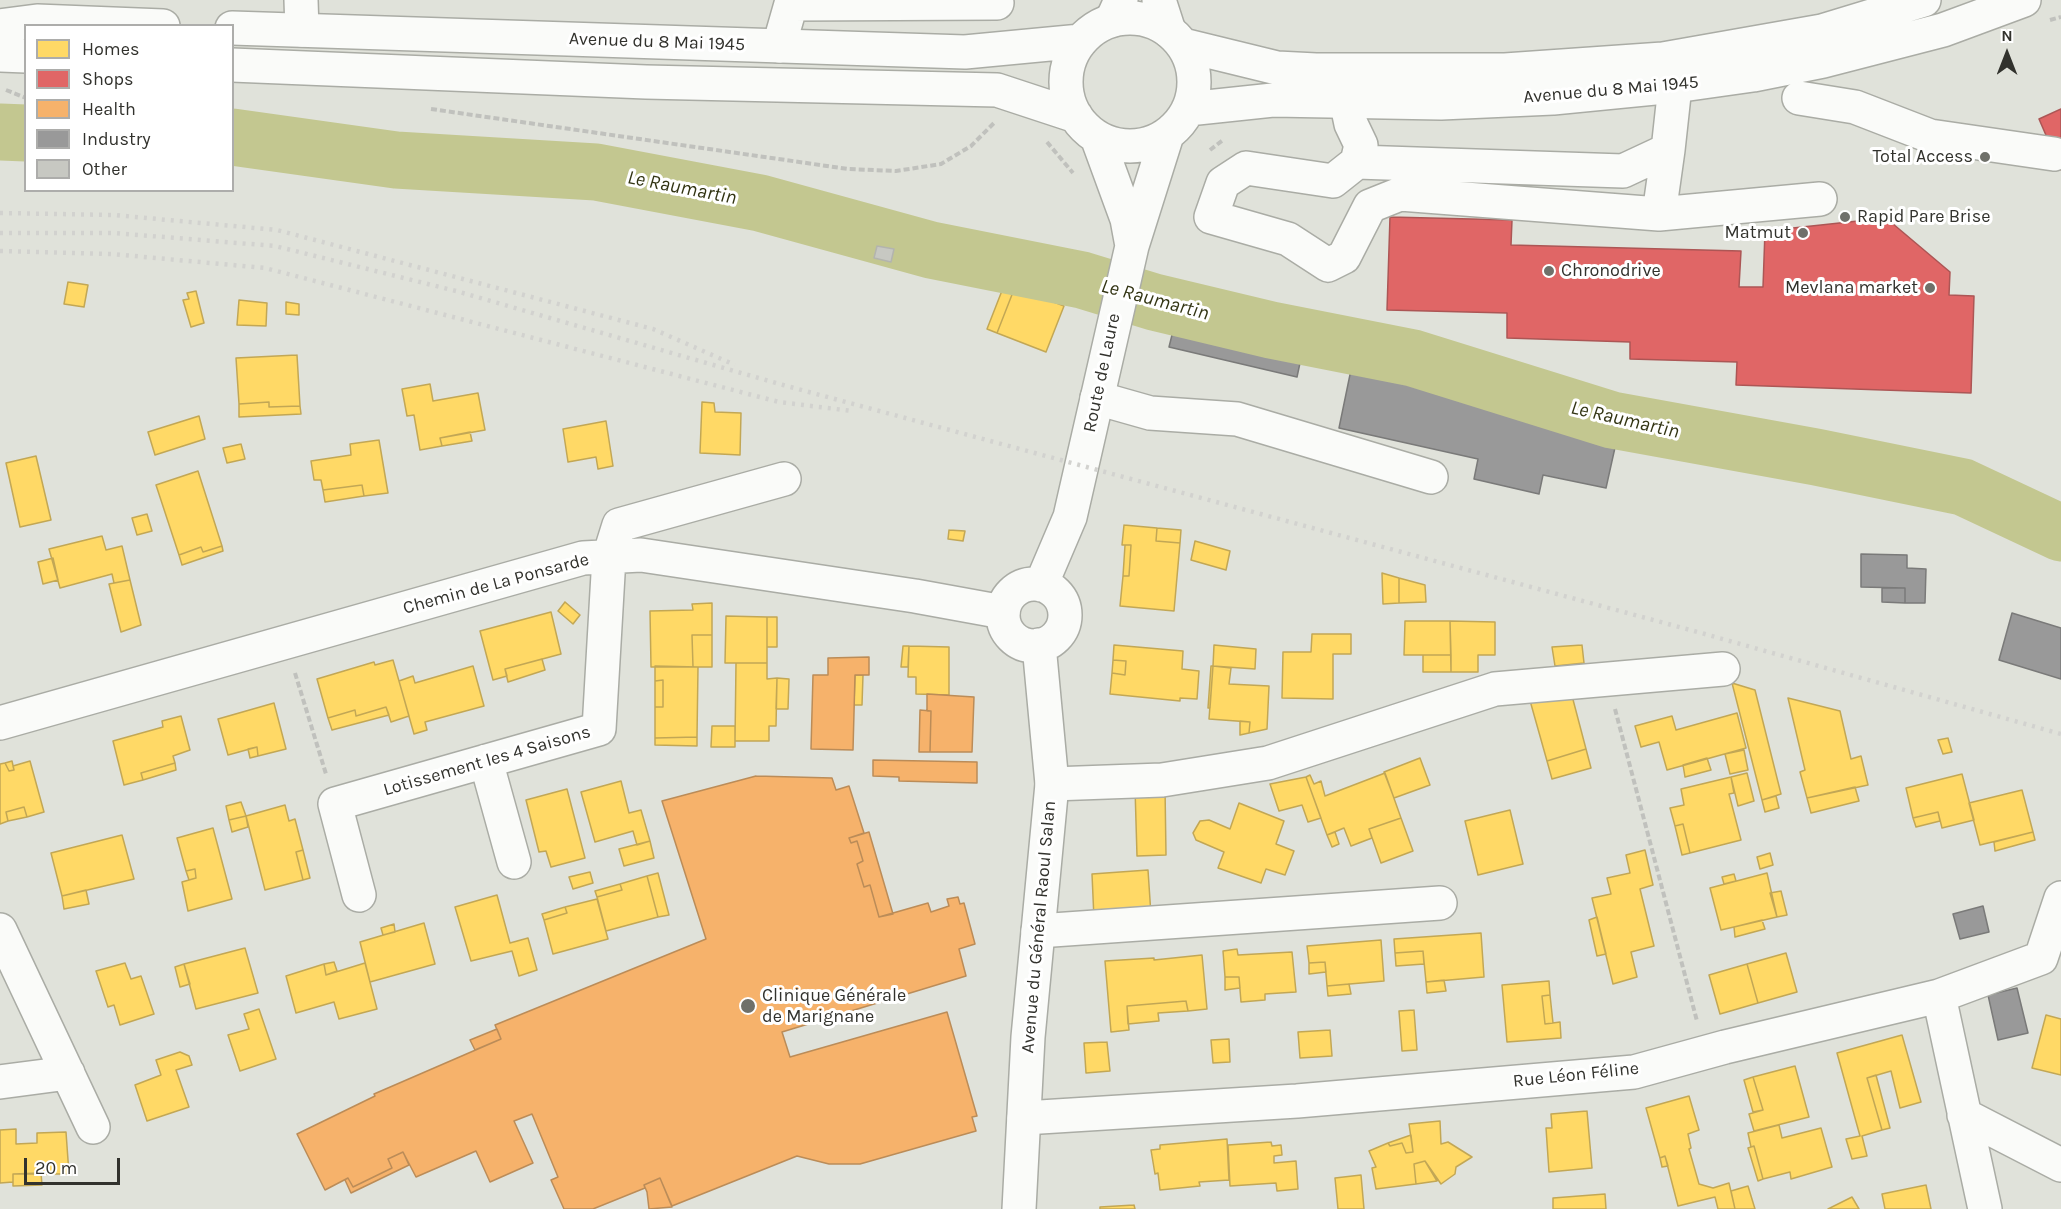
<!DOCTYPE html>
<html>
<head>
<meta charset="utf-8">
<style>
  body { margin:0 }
  #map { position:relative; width:2061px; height:1209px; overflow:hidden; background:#e0e2da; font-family:Karla,sans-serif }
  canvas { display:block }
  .legend { position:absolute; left:24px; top:24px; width:210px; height:168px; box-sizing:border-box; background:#fff; border:2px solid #adadab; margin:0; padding:8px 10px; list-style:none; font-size:18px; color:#32322d }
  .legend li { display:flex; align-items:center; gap:12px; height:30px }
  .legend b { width:30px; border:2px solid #adadab }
  .north { position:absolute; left:1977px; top:24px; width:60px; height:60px; -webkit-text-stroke:4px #fff; paint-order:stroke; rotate:0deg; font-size:16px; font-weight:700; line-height:24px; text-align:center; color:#32322d }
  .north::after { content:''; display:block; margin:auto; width:21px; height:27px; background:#32322d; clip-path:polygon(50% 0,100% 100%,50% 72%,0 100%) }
  .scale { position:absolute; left:24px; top:1158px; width:96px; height:27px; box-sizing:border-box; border:3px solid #32322d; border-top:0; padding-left:8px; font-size:18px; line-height:21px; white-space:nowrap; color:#32322d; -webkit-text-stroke:4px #fff; paint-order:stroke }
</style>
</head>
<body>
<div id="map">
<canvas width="2061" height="1209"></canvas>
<ul class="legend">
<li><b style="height:16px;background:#ffd966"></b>Homes</li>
<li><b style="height:16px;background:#e06666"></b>Shops</li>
<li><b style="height:16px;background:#f6b26b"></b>Health</li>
<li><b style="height:16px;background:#999"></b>Industry</li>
<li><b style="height:16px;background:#c7c8c2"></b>Other</li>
</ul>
<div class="north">N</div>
<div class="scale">20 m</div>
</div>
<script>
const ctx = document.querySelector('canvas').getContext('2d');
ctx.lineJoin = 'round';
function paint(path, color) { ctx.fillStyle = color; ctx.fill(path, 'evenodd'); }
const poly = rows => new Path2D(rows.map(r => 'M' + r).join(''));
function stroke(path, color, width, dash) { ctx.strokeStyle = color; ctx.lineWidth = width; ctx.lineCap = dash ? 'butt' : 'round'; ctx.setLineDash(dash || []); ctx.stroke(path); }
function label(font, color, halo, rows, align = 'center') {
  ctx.font = font + ' Karla,sans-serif'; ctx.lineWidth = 6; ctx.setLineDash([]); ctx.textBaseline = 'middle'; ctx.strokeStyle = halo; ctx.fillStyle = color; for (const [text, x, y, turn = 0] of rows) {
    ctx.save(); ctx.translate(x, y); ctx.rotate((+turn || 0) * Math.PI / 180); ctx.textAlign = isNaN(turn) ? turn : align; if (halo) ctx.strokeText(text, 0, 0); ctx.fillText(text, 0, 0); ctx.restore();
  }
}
const homes = poly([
  [68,282,88,285,84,307,64,304,68,282],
  [1005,283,1015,287,997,333,987,329,1005,283],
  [1015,287,1064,306,1046,352,997,333,1015,287],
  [196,291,204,323,191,327,183,300,189,299,187,293,196,291],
  [239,300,267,303,266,326,237,325,239,300],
  [286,302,299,304,299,315,286,314,286,302],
  [297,355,300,406,269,407,269,402,239,404,236,358,297,355],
  [430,384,433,401,478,393,485,430,440,438,442,446,420,450,414,415,407,416,402,389,430,384],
  [269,402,269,407,300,406,301,414,239,417,239,404,269,402],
  [702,402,714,403,715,412,741,413,740,455,700,453,702,402],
  [199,416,205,439,155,455,148,432,199,416],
  [606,421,613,466,598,469,596,457,568,462,563,429,606,421],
  [470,432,472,441,442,446,440,438,470,432],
  [379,440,388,493,364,496,362,485,323,490,321,480,314,480,311,461,351,455,350,444,379,440],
  [241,444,245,459,227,463,223,448,241,444],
  [36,456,51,520,20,527,6,463,36,456],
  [198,471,222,546,203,552,201,547,179,555,156,485,198,471],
  [362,485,364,496,325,502,323,490,362,485],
  [147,514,152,531,137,535,132,518,147,514],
  [1124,525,1157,528,1156,541,1180,543,1174,611,1120,606,1123,576,1129,576,1131,545,1122,545,1124,525],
  [1157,528,1181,530,1180,543,1156,541,1157,528],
  [949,530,965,531,963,541,948,539,949,530],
  [102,536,106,550,122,546,130,580,114,583,112,574,60,588,49,549,102,536],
  [1195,541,1230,551,1226,570,1191,560,1195,541],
  [1125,545,1131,545,1129,576,1123,576,1125,545],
  [222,546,223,551,182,565,179,555,201,547,203,552,222,546],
  [53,558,58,580,43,584,38,562,53,558],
  [1382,573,1399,578,1399,603,1383,604,1382,573],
  [1399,578,1425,585,1426,602,1399,603,1399,578],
  [130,580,141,625,121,632,109,584,130,580],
  [565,602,580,615,573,624,558,611,565,602],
  [712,603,712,635,692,635,693,667,651,667,650,611,693,610,692,604,712,603],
  [551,612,561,654,505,669,507,676,493,680,480,631,551,612],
  [726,616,767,617,767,663,725,663,726,616],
  [767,617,777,617,777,647,767,647,767,617],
  [1405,621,1450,621,1451,655,1404,655,1405,621],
  [1450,621,1495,622,1495,655,1478,655,1478,672,1451,672,1450,621],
  [1312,634,1351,634,1351,654,1333,654,1333,699,1282,698,1283,652,1311,652,1312,634],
  [692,635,712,635,712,667,693,667,692,635],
  [1114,645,1183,651,1182,669,1199,671,1197,699,1180,698,1180,701,1110,694,1112,673,1125,675,1126,661,1113,660,1114,645],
  [1214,645,1256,649,1255,669,1213,666,1214,645],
  [1582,645,1584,663,1555,666,1552,647,1582,645],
  [903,646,909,646,908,667,901,667,903,646],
  [909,646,949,647,949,695,916,694,916,677,908,677,909,646],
  [1423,655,1451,655,1451,672,1423,672,1423,655],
  [542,659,545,670,508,682,505,669,542,659],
  [393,660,409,716,391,722,386,707,356,716,355,710,328,718,317,679,374,662,375,665,393,660],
  [1113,660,1126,661,1125,675,1112,673,1113,660],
  [736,663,767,663,767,679,777,678,776,726,769,726,769,741,735,741,736,663],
  [473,666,484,706,425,722,427,730,414,734,399,681,413,676,415,683,473,666],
  [655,666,698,667,697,737,655,738,655,707,663,707,663,680,655,681,655,666],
  [1211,666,1213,666,1210,708,1208,708,1211,666],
  [1213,666,1231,668,1229,684,1269,686,1267,729,1249,733,1250,722,1209,719,1213,666],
  [855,675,863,675,862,705,854,705,855,675],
  [777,678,789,679,788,709,776,709,777,678],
  [663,680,663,707,655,707,655,681,663,680],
  [1732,683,1755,690,1781,794,1762,800,1732,683],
  [1571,692,1586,749,1547,761,1529,697,1571,692],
  [1788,698,1840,711,1851,759,1861,756,1868,785,1807,798,1800,772,1805,770,1788,698],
  [274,703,286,749,258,756,257,747,228,755,218,719,274,703],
  [386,707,389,715,332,730,328,718,355,710,356,716,386,707],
  [1737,713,1746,748,1667,770,1659,742,1641,747,1635,726,1672,716,1676,730,1737,713],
  [181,716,190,750,173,756,175,763,141,773,143,780,124,785,113,741,163,727,162,721,181,716],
  [1240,721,1250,722,1249,733,1240,735,1240,721],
  [712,726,735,726,735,747,711,747,712,726],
  [697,737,697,746,655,745,655,738,697,737],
  [1948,738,1952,752,1943,754,1938,740,1948,738],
  [257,747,258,756,250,758,248,749,257,747],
  [1586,749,1591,768,1552,779,1547,761,1586,749],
  [1744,750,1748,770,1730,774,1725,754,1744,750],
  [1420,758,1430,785,1394,798,1384,772,1420,758],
  [1707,758,1711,770,1685,777,1683,765,1707,758],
  [12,761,14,770,9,771,5,763,12,761],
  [30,761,44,812,27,817,24,807,6,812,8,821,0,824,0,764,5,763,9,771,14,770,13,766,30,761],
  [175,763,176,770,143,780,141,773,175,763],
  [1385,773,1401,818,1369,829,1372,838,1351,846,1344,828,1327,835,1306,777,1310,775,1314,784,1321,781,1325,796,1385,773],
  [1747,773,1754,801,1738,806,1731,777,1747,773],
  [1962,774,1974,820,1942,828,1938,812,1913,818,1906,788,1962,774],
  [1306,777,1321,818,1308,822,1302,805,1279,811,1270,784,1306,777],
  [1731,777,1734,793,1729,794,1741,840,1690,853,1683,824,1675,826,1670,808,1684,805,1681,789,1731,777],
  [621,781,629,813,641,810,650,841,637,845,633,831,595,842,581,792,621,781],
  [1165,787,1166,855,1137,856,1135,788,1165,787],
  [1855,787,1859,801,1811,813,1807,798,1855,787],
  [567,789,585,858,551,867,546,851,539,852,526,800,567,789],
  [2022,790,2033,832,1980,845,1969,803,2022,790],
  [1776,796,1779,808,1765,812,1762,800,1776,796],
  [241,802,246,816,229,820,226,806,241,802],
  [1239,803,1284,821,1276,844,1294,851,1285,875,1266,869,1261,883,1218,868,1224,852,1196,840,1193,833,1200,821,1209,820,1230,829,1239,803],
  [285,805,289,821,295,819,303,850,296,852,303,880,265,890,246,816,285,805],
  [24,807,27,817,8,821,6,812,24,807],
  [1510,810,1523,864,1478,875,1465,821,1510,810],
  [1938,812,1940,821,1916,827,1913,818,1938,812],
  [246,816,248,827,232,832,229,820,246,816],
  [1401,818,1413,851,1381,863,1369,829,1401,818],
  [1683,824,1690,853,1682,855,1675,826,1683,824],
  [213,828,232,899,188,911,182,882,196,878,195,869,186,871,177,838,213,828],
  [1335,832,1339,844,1332,847,1327,835,1335,832],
  [2033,832,2035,840,1995,851,1994,842,2033,832],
  [122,835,134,879,62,896,51,853,122,835],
  [650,841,654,858,624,866,619,849,650,841],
  [303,850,310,878,303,880,296,852,303,850],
  [1645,850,1653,885,1640,889,1654,946,1631,952,1637,977,1613,984,1592,898,1611,894,1607,878,1630,873,1626,855,1645,850],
  [1770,853,1773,865,1760,869,1757,857,1770,853],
  [195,869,196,878,189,880,186,871,195,869],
  [1148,870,1151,915,1094,919,1092,874,1148,870],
  [590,872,593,883,573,889,569,877,590,872],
  [658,873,669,915,658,917,647,876,658,873],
  [1767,873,1777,917,1721,930,1710,888,1767,873],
  [1734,874,1736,881,1724,884,1722,877,1734,874],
  [647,876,658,917,606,931,597,897,622,890,620,884,647,876],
  [620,884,622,890,597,897,595,891,620,884],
  [86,890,89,904,64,909,62,896,86,890],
  [1781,891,1787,915,1777,917,1770,893,1781,891],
  [497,895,510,943,528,938,537,970,519,976,512,951,471,961,455,907,497,895],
  [597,899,608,939,553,954,544,920,567,913,565,907,597,899],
  [565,907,567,913,544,920,542,914,565,907],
  [1597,917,1606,954,1597,956,1589,920,1597,917],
  [1762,920,1765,929,1735,937,1734,927,1762,920],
  [424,923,435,964,370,982,360,942,424,923],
  [394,924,395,932,383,935,381,928,394,924],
  [1481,933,1484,977,1426,982,1423,951,1395,953,1394,939,1481,933],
  [1381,940,1384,981,1327,986,1325,962,1309,963,1307,946,1381,940],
  [245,948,258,993,196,1009,184,964,245,948],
  [1237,949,1238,955,1292,952,1296,992,1265,994,1265,1000,1241,1002,1239,977,1225,977,1223,951,1237,949],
  [1423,951,1424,964,1396,966,1395,953,1423,951],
  [1786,953,1797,992,1758,1003,1747,964,1786,953],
  [1202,955,1207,1009,1188,1011,1186,1001,1127,1006,1129,1030,1111,1032,1105,961,1154,958,1154,960,1202,955],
  [334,962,337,971,326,975,324,964,334,962],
  [1325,962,1326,972,1309,974,1309,963,1325,962],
  [125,963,131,979,141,976,154,1014,120,1025,114,1005,108,1007,96,971,125,963],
  [365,963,377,1009,339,1019,334,1002,296,1013,286,976,324,964,326,975,365,963],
  [184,964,190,984,180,987,175,967,184,964],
  [1747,964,1758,1003,1720,1014,1709,975,1747,964],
  [1225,977,1239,977,1240,988,1225,990,1225,977],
  [1444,980,1446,991,1427,993,1426,982,1444,980],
  [1549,981,1550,995,1542,996,1545,1024,1560,1022,1561,1038,1507,1042,1502,985,1549,981],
  [1349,984,1351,994,1328,996,1327,986,1349,984],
  [1550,995,1553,1023,1545,1024,1542,996,1550,995],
  [1186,1001,1188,1011,1158,1013,1159,1021,1128,1024,1127,1006,1186,1001],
  [259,1009,276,1059,240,1071,228,1035,249,1029,244,1014,259,1009],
  [1414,1010,1417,1050,1402,1051,1399,1011,1414,1010],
  [2046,1015,2061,1019,2061,1075,2032,1068,2046,1015],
  [1330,1030,1332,1056,1300,1058,1298,1032,1330,1030],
  [1902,1035,1921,1102,1900,1108,1891,1071,1867,1078,1882,1130,1862,1136,1867,1156,1852,1159,1846,1139,1860,1136,1837,1053,1902,1035],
  [1229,1039,1230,1062,1213,1063,1211,1040,1229,1039],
  [1107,1042,1110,1071,1086,1073,1084,1043,1107,1042],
  [180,1052,189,1056,192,1065,176,1070,189,1107,147,1121,135,1085,161,1075,156,1060,180,1052],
  [1795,1066,1809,1117,1754,1131,1749,1114,1763,1110,1753,1077,1795,1066],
  [1876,1075,1890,1128,1882,1130,1867,1078,1876,1075],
  [1753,1077,1763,1110,1753,1112,1744,1080,1753,1077],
  [1689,1096,1699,1130,1688,1134,1691,1148,1689,1149,1699,1184,1713,1188,1729,1183,1735,1209,1718,1209,1715,1197,1678,1206,1665,1156,1660,1158,1646,1108,1689,1096],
  [1587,1111,1592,1168,1549,1172,1546,1128,1552,1128,1551,1114,1587,1111],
  [1440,1121,1441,1144,1448,1142,1472,1157,1456,1167,1455,1174,1441,1184,1425,1161,1414,1164,1416,1184,1376,1189,1372,1168,1376,1167,1369,1151,1388,1143,1390,1146,1402,1143,1406,1153,1413,1152,1409,1124,1440,1121],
  [1779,1125,1782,1138,1821,1128,1832,1167,1791,1179,1790,1172,1763,1179,1754,1146,1751,1147,1748,1133,1779,1125],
  [16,1129,16,1144,37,1143,37,1133,66,1132,69,1174,13,1174,13,1182,0,1183,0,1130,16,1129],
  [1411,1135,1413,1152,1406,1153,1402,1143,1390,1146,1388,1143,1411,1135],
  [1227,1139,1229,1180,1199,1182,1200,1186,1160,1190,1158,1173,1155,1174,1151,1150,1160,1149,1160,1145,1227,1139],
  [1271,1142,1272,1146,1281,1145,1282,1155,1274,1156,1274,1163,1296,1161,1298,1189,1277,1191,1276,1183,1230,1186,1228,1145,1271,1142],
  [1754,1146,1763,1179,1758,1181,1748,1148,1754,1146],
  [1665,1156,1668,1166,1662,1167,1660,1158,1665,1156],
  [1425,1161,1437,1181,1416,1184,1414,1164,1425,1161],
  [41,1173,42,1185,13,1186,13,1174,41,1173],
  [1361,1175,1364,1209,1338,1209,1335,1178,1361,1175],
  [1926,1185,1931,1209,1885,1209,1882,1194,1926,1185],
  [1748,1186,1755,1209,1735,1209,1731,1191,1748,1186],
  [1605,1194,1606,1209,1553,1209,1553,1198,1605,1194],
  [1852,1197,1859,1209,1828,1209,1852,1197],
  [1134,1205,1135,1209,1100,1209,1100,1207,1134,1205]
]);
paint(homes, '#ffd966');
stroke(homes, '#c2a755', 1.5);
const shops = poly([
  [2061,109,2061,170,2039,119,2061,109],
  [1390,217,1512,220,1511,245,1741,251,1739,287,1763,287,1765,231,1886,218,1950,272,1949,295,1974,296,1971,393,1736,385,1737,362,1630,359,1630,342,1507,338,1507,313,1387,310,1390,217]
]);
paint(shops, '#e06666');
stroke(shops, '#ac5655', 1.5);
const health = poly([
  [869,657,869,675,855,675,853,750,811,749,813,675,828,675,828,658,869,657],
  [927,694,974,697,972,752,930,752,931,711,927,711,927,694],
  [920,710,931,711,930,752,919,752,920,710],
  [873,760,977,762,977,783,899,781,899,777,873,776,873,760],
  [756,776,832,778,836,790,849,786,864,833,849,838,851,843,857,841,863,861,857,864,864,887,870,885,879,917,928,903,931,912,949,906,947,899,958,897,960,904,964,903,975,944,959,949,966,976,782,1032,790,1057,947,1012,977,1116,972,1117,976,1131,860,1164,829,1164,797,1156,672,1206,660,1178,644,1185,645,1188,593,1209,564,1209,551,1180,558,1177,532,1114,514,1121,533,1163,490,1182,476,1151,416,1177,403,1152,388,1159,392,1168,353,1187,348,1178,325,1190,297,1134,375,1096,374,1094,501,1039,495,1025,706,939,662,801,756,776],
  [869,832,893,914,879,917,870,885,864,887,857,864,863,861,857,841,851,843,849,838,869,832],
  [497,1029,501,1039,475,1050,470,1040,497,1029],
  [403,1152,409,1165,351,1193,345,1180,348,1178,353,1187,392,1168,388,1159,403,1152],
  [660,1178,672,1207,649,1209,647,1192,644,1185,660,1178]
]);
paint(health, '#f6b26b');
stroke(health, '#bb8c58', 1.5);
const industry = poly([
  [1176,319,1303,349,1297,377,1169,347,1176,319],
  [1353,360,1363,363,1362,368,1478,398,1618,428,1618,424,1627,426,1630,428,1630,436,1618,434,1606,488,1543,475,1539,494,1474,479,1478,459,1339,428,1353,360],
  [1363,363,1397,371,1395,376,1362,368,1363,363],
  [1861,554,1907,555,1907,568,1926,569,1925,603,1905,603,1905,588,1861,587,1861,554],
  [1882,588,1905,588,1905,603,1882,602,1882,588],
  [2012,613,2061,628,2061,679,1999,660,2012,613],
  [1983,906,1989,932,1960,939,1953,914,1983,906],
  [2017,988,2028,1033,1998,1040,1988,995,2017,988]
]);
paint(industry, '#999');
stroke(industry, '#7a7a79', 1.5);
stroke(poly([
  [0,132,26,133],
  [232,137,396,160,596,172,760,203,931,250,1082,280,1154,302,1271,330,1413,358,1612,420,1816,457,1963,487,2061,533]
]), '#c3c790', 57);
const building = poly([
  [877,246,894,249,891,262,874,258,877,246]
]);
paint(building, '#c7c8c2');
stroke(building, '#b3b4ae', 1.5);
const minor = poly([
  [301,0,302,30],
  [1159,0,1169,31],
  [1112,20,1121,0],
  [779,46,791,4,997,3],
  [1799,98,1855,107,1930,136,2054,154],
  [1346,100,1351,124,1361,145,1357,162],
  [1668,150,1659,214,1400,194,1370,206,1344,257,1328,265,1288,239,1211,217,1223,183,1246,168,1333,181,1357,162,1623,171,1668,150,1675,86],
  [1659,214,1820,199],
  [1097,398,1150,413,1237,419,1431,477],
  [0,723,583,558,641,555,915,596,1003,612],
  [486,761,514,862],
  [1052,784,1162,780,1268,763,1495,689,1723,669],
  [359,895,335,804,599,729,609,557,619,525,784,479],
  [0,930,93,1127],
  [1038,931,1440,903],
  [1939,996,1985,1209],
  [0,1082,68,1073],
  [1964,1115,2061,1165],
  [1024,1118,1297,1101,1634,1072,1725,1047,1939,996,2041,958,2061,898]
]);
const major = poly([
  '1066 82a64 64 0 1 1 128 0a64 64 0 1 1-128 0Z',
  [0,26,37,21,163,26],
  [232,28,965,52,1081,41],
  [1183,45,1277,68,1316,70,1505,70,1663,59,1822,31,1924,0],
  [0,55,26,56],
  [232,65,646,82,997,90,1076,116],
  [1188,109,1273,100,1441,103,1553,98,1675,86,1753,75,1823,61,1943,30,2024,0],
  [1097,137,1127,219,1132,246],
  '1003 615a31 31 0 1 1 62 0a31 31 0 1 1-62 0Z',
  [1041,585,1070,517,1132,246,1167,135],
  [1019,1209,1028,1037,1052,784,1039,645]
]);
stroke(minor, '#aaaca5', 36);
stroke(major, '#aaaca5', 36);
stroke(poly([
  [2050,20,2061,17],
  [6,90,26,98],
  [431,109,848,169,896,171,941,164,971,146,995,122],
  [1047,142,1073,173],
  [1210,150,1223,140],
  [295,673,326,774],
  [1615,709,1697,1021]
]), '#c0c1bd', 4, [6, 3]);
stroke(minor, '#fafbf9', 33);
stroke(major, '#fafbf9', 33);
stroke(poly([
  [0,213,114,215,277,230,653,329,735,365],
  [0,233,114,233,275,246,456,291,783,385,1694,631,2061,734],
  [0,251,112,254,265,268,779,402,852,411]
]), '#d2d2cf', 4.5, [3, 6]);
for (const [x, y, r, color] of [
  [1985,157,6,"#6f706a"],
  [1845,217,6,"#6f706a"],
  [1803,233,6,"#6f706a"],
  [1549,271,6,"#6f706a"],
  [1930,288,6,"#6f706a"],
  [748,1006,8,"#6f706a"]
]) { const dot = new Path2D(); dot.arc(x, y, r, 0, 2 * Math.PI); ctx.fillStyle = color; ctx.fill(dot); stroke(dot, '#fff', 2); }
label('18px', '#32322d', '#fff', [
  ["Avenue du 8 Mai 1945",657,42,2],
  ["Avenue du 8 Mai 1945",1611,90,-5],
  ["Route de Laure",1102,373,-78],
  ["Chemin de La Ponsarde",496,584,-15],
  ["Lotissement les 4 Saisons",487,761,-16],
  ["Avenue du Général Raoul Salan",1039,927,-85],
  ["Rue Léon Féline",1576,1075,-6]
]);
label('18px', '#32322d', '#fff', [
  ["Total Access",1973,157],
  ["Rapid Pare Brise",1857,217,"left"],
  ["Matmut",1791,233],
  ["Chronodrive",1561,271,"left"],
  ["Mevlana market",1918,288],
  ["Clinique Générale",762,996,"left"],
  ["de Marignane",762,1017,"left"]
], 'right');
label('italic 20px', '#323413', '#fff', [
  ["Le Raumartin",682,188,11],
  ["Le Raumartin",1155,300,15],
  ["Le Raumartin",1625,420,13]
]);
</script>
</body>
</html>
